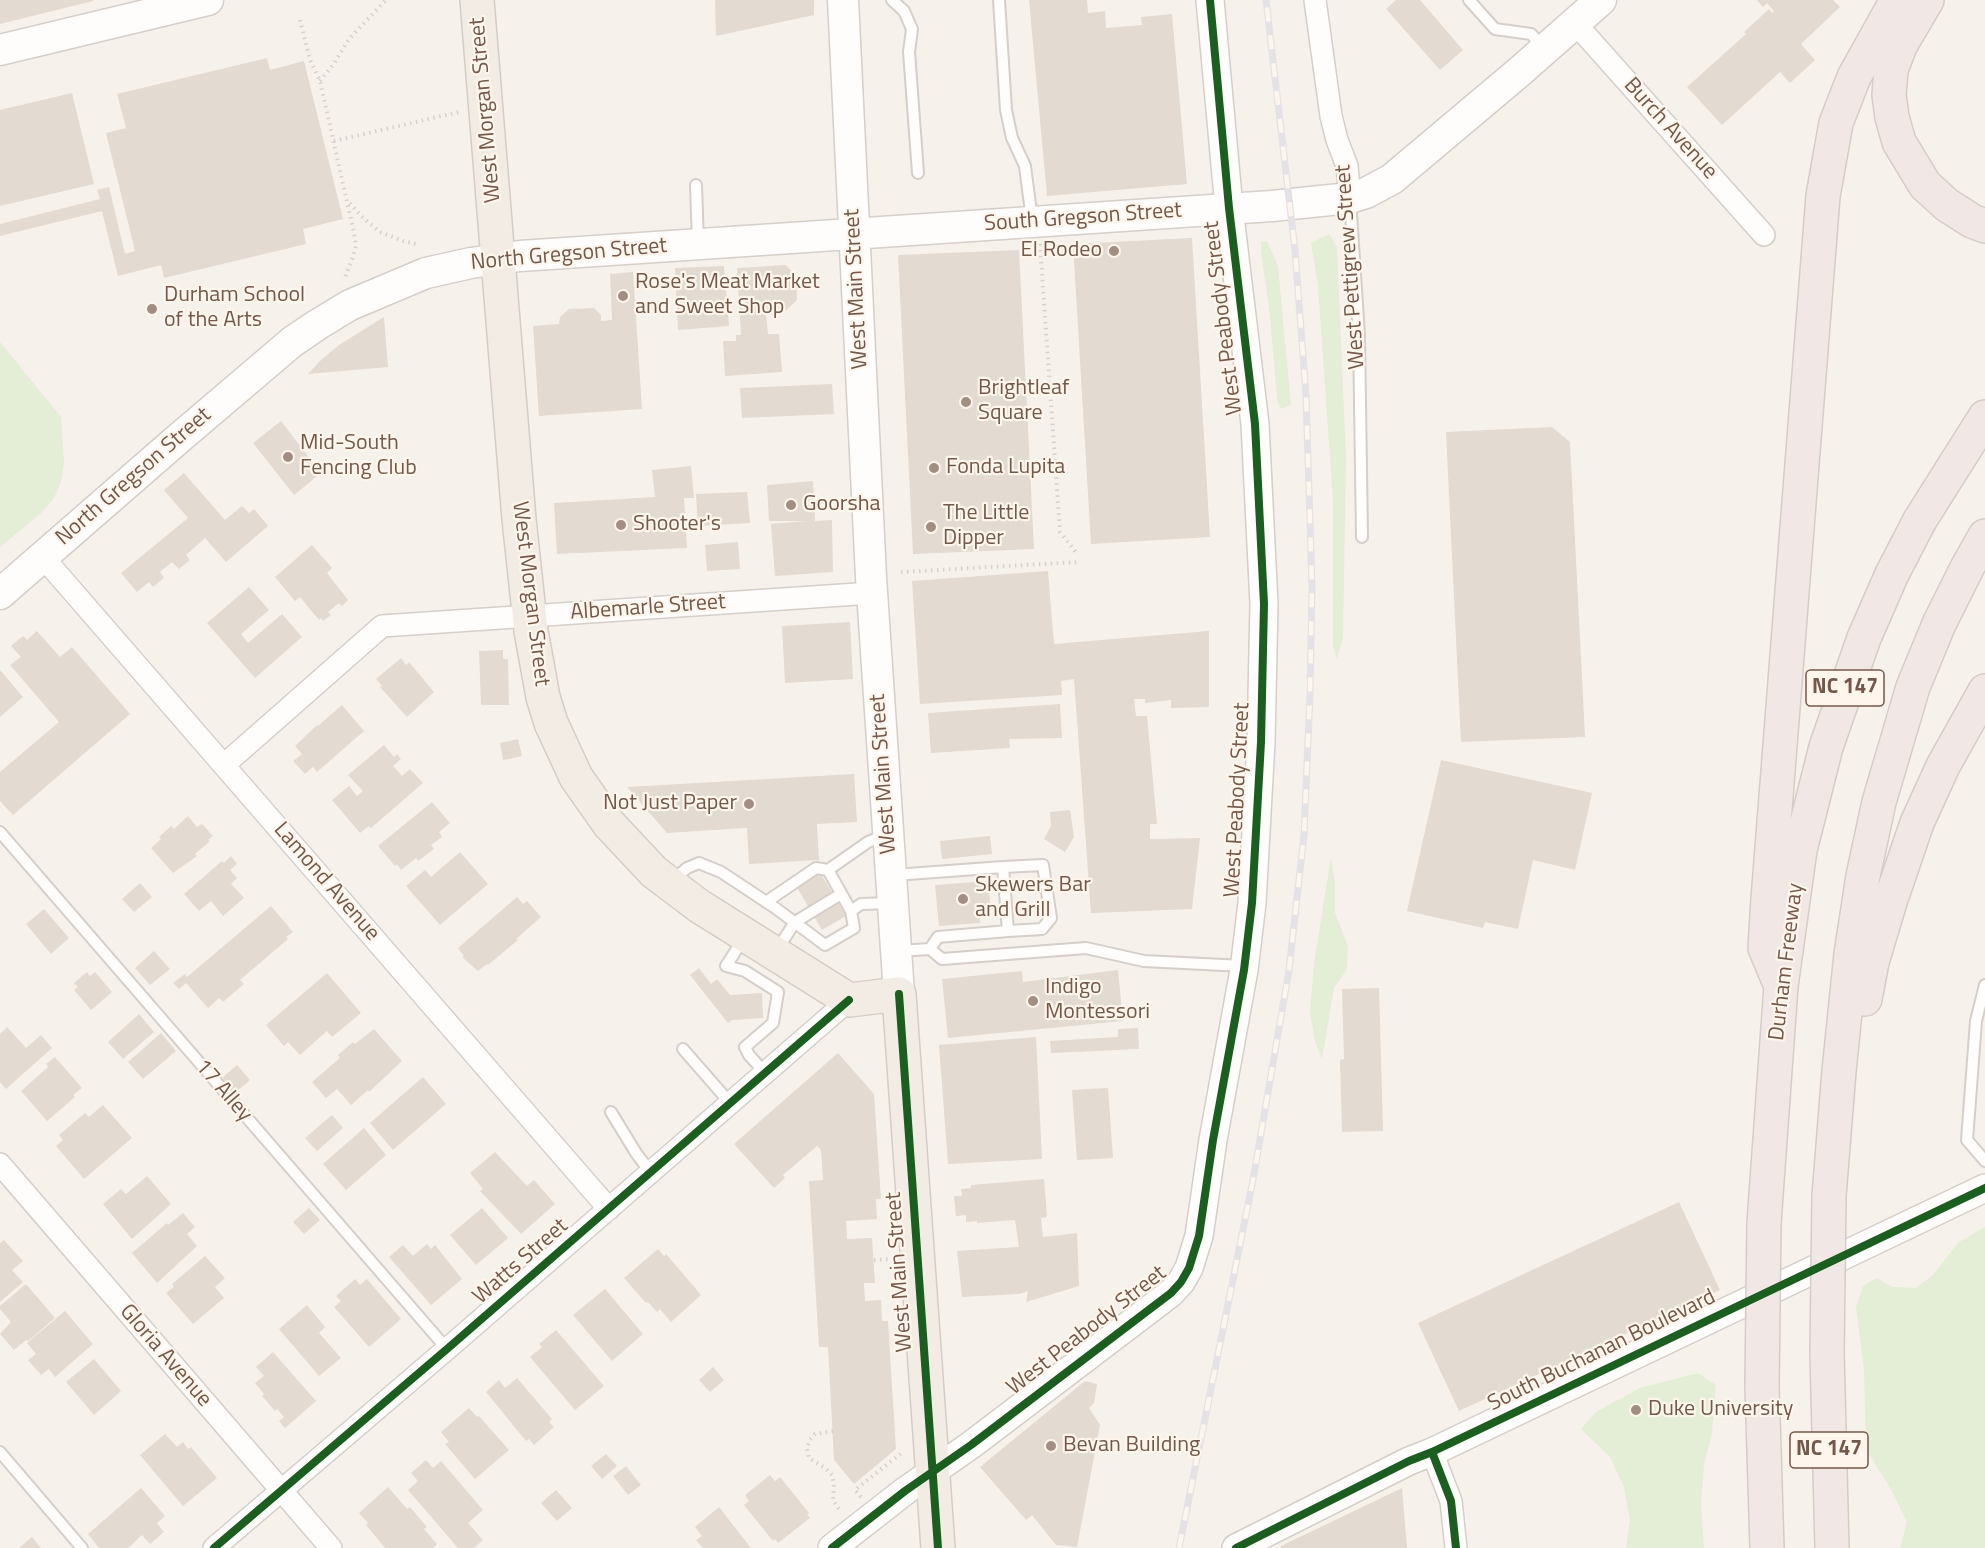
<!DOCTYPE html>
<html>
<head>
<meta charset="utf-8">
<style>
  body { margin:0 }
  canvas { display:block; background:#f7f1eb }
</style>
</head>
<body>
<canvas width="1985" height="1548"></canvas>
<script>
const ctx = document.querySelector('canvas').getContext('2d');
ctx.lineJoin = 'round';
function paint(path, color) { ctx.fillStyle = color; ctx.fill(path, 'evenodd'); }
const poly = rows => new Path2D(rows.map(r => 'M' + r).join(''));
function stroke(path, color, width, dash) { ctx.strokeStyle = color; ctx.lineWidth = width; ctx.lineCap = dash ? 'butt' : 'round'; ctx.setLineDash(dash || []); ctx.stroke(path); }
function label(font, color, halo, rows, align = 'center') {
  ctx.font = font + ' "Titillium Web",sans-serif'; ctx.lineWidth = 4.5; ctx.setLineDash([]); ctx.textBaseline = 'middle'; ctx.strokeStyle = halo; ctx.fillStyle = color; for (const [text, x, y, turn = 0] of rows) {
    ctx.save(); ctx.translate(x, y); ctx.rotate((+turn || 0) * Math.PI / 180); ctx.textAlign = isNaN(turn) ? turn : align; if (halo) ctx.strokeText(text, 0, 0); ctx.fillText(text, 0, 0); ctx.restore();
  }
}
paint(poly([
  [1329,234,1337,247,1346,457,1343,637,1337,659,1333,646,1333,502,1318,285,1311,243],
  [1267,241,1278,266,1291,405,1281,409,1277,400,1270,315,1261,251,1261,242],
  [0,342,61,417,64,463,61,482,53,500,41,513,0,547],
  [1331,857,1335,884,1335,913,1348,946,1347,969,1334,988,1322,1059,1315,1041,1310,1012,1314,964],
  [1985,1227,1985,1548,1900,1548,1907,1522,1892,1491,1866,1449,1864,1369,1856,1307,1863,1286,1877,1278,1892,1287,1915,1288,1932,1276,1959,1242],
  [1698,1373,1716,1385,1712,1433,1704,1464,1701,1506,1704,1548,1626,1548,1630,1520,1624,1487,1610,1457,1581,1429,1596,1412,1640,1388]
]), '#e4edd6');
paint(poly([
  [0,0,93,0,93,1,0,24],
  [715,0,814,0,814,15,716,36],
  [1029,0,1087,0,1088,13,1105,11,1106,28,1142,25,1141,17,1172,14,1187,184,1047,196],
  [1396,0,1420,0,1463,50,1440,70,1386,9],
  [1757,0,1833,0,1840,7,1801,44,1815,60,1790,83,1780,72,1722,125,1687,87,1746,34,1744,32,1769,9,1772,13,1774,11,1767,3,1763,7],
  [267,58,270,70,304,61,343,219,303,229,306,244,164,278,161,265,118,276,102,211,0,236,0,224,100,199,97,190,109,187,125,254,135,251,106,133,126,128,117,94],
  [72,93,94,184,0,206,0,110],
  [1192,238,1210,537,1091,544,1073,244],
  [1019,250,1034,549,913,554,898,255],
  [786,265,796,276,797,300,783,313,766,314,768,334,779,334,782,372,725,376,723,341,736,341,736,335,741,335,737,268],
  [724,266,729,326,678,330,675,268],
  [633,272,642,409,539,416,533,326,559,324,560,317,569,309,594,308,601,315,601,321,612,320,610,274],
  [384,317,388,367,308,374,320,361,339,345],
  [832,384,834,414,742,418,740,388],
  [281,421,321,473,294,495,253,443],
  [1552,427,1570,442,1585,737,1461,742,1446,432],
  [691,466,694,498,684,498,687,548,557,554,554,503,655,497,652,470],
  [184,473,225,520,242,506,249,513,254,509,268,526,226,562,205,538,186,555,190,560,179,569,172,562,160,572,164,578,153,587,149,582,137,592,121,573,188,518,164,490],
  [813,481,815,521,832,520,833,572,775,576,771,524,807,521,769,521,767,485],
  [747,492,750,523,698,526,696,494],
  [738,542,740,569,707,571,705,545],
  [312,545,332,568,327,573,348,600,342,606,339,603,328,612,331,615,323,621,321,618,319,620,300,597,295,601,275,577],
  [1048,571,1054,644,1209,631,1209,707,1171,708,1171,700,1145,703,1145,699,1134,699,1136,716,1147,716,1157,824,1150,824,1150,839,1200,838,1192,909,1091,913,1074,679,1061,681,1062,695,920,704,912,581],
  [249,587,269,610,241,634,248,643,282,614,302,637,255,678,207,623],
  [850,622,853,679,785,683,782,626],
  [37,631,60,657,72,647,130,714,13,815,0,801,0,772,59,722,10,665,21,657,11,646,23,636,27,640],
  [503,650,503,659,508,659,509,705,481,705,479,651],
  [401,658,406,665,409,662,434,692,407,717,380,687,382,686,376,679],
  [0,670,23,697,0,717],
  [1060,704,1062,738,1009,739,1010,748,931,753,928,713],
  [342,705,364,731,317,772,313,767,305,774,293,761,302,754,295,746,317,725,318,726],
  [518,739,522,756,503,760,500,743],
  [384,745,394,757,397,754,401,759,393,766,402,776,410,769,423,783,371,828,369,826,360,833,332,800,349,786,357,796,363,791,348,775],
  [1441,760,1592,793,1575,870,1533,860,1518,929,1485,922,1483,928,1407,911],
  [854,774,857,822,817,824,819,860,749,864,747,828,667,833,627,787],
  [432,802,450,823,439,832,442,837,431,845,434,849,418,861,416,858,401,870,397,864,395,866,378,846],
  [1070,810,1074,837,1065,852,1044,839,1051,826,1050,812],
  [188,816,197,827,202,824,213,836,208,840,210,841,195,854,197,856,173,873,151,848,161,839,159,837,171,826,174,829],
  [990,836,992,854,942,859,940,841],
  [460,852,488,884,440,925,406,886,425,870,431,877],
  [231,856,237,864,230,870,237,878,231,884,244,898,223,916,211,901,199,911,184,894,222,861,224,863],
  [819,871,846,916,822,930,795,884],
  [988,881,991,913,979,914,980,923,939,926,935,885],
  [140,883,152,897,134,912,122,899],
  [517,897,523,904,527,901,541,917,516,939,518,940,488,965,487,964,478,971,462,957,464,956,458,948],
  [271,906,293,932,286,937,288,939,240,980,244,984,223,1002,219,998,208,1008,186,983,179,989,173,983,185,974,187,977],
  [44,909,69,938,51,954,26,924],
  [154,951,170,969,150,985,135,968],
  [699,968,711,984,717,979,730,995,762,993,763,1018,732,1020,728,1023,690,975],
  [1118,970,1123,1021,948,1038,942,979,1022,971,1023,982],
  [87,972,90,976,95,972,112,992,91,1010,74,990,78,987,74,983],
  [327,973,361,1013,332,1037,327,1031,300,1055,288,1042,284,1046,266,1025],
  [1379,988,1383,1131,1342,1132,1340,1060,1344,1059,1342,989],
  [139,1014,154,1032,123,1059,108,1042],
  [7,1027,26,1048,41,1035,52,1048,6,1089,0,1082,0,1034],
  [1138,1028,1139,1049,1051,1053,1050,1041,1118,1037,1118,1029],
  [374,1029,402,1061,369,1092,368,1090,351,1105,337,1089,326,1098,312,1082,340,1058,338,1055,353,1042,355,1044],
  [161,1033,176,1051,143,1079,128,1062],
  [1036,1037,1042,1159,948,1164,939,1045],
  [838,1053,874,1094,881,1199,876,1199,877,1219,846,1221,847,1239,872,1238,875,1283,864,1283,865,1301,881,1300,882,1321,888,1321,896,1449,854,1484,834,1460,828,1347,819,1347,809,1181,823,1180,821,1150,817,1146,783,1175,785,1178,774,1188,734,1144],
  [55,1057,82,1088,73,1095,75,1097,47,1121,21,1091,48,1067,46,1064],
  [237,1065,250,1080,235,1093,222,1078],
  [423,1077,446,1104,393,1150,370,1123],
  [1108,1088,1113,1158,1077,1160,1072,1090],
  [103,1105,132,1138,84,1179,56,1146,63,1140,59,1135,85,1113,89,1117],
  [332,1115,343,1128,317,1151,305,1138],
  [364,1128,386,1155,346,1190,323,1164],
  [495,1152,527,1186,534,1180,555,1204,521,1234,480,1191,483,1189,470,1173],
  [147,1176,171,1204,132,1239,103,1204,121,1189,126,1194],
  [1044,1179,1047,1217,1041,1218,1043,1237,1077,1233,1079,1286,1026,1302,1028,1291,1019,1294,962,1297,957,1251,1019,1247,1015,1220,977,1223,977,1221,966,1222,966,1215,956,1216,954,1196,962,1196,961,1189,971,1188,971,1185],
  [1679,1202,1720,1290,1459,1411,1418,1323],
  [309,1208,320,1220,304,1234,293,1222],
  [482,1208,508,1238,476,1265,450,1235],
  [183,1213,195,1227,187,1234,197,1246,157,1283,132,1253,167,1223,168,1225],
  [4,1240,23,1261,12,1270,23,1282,0,1302,0,1243],
  [427,1244,431,1249,435,1245,462,1279,431,1305,389,1257,403,1245,413,1256],
  [658,1249,664,1256,666,1254,701,1295,671,1322,660,1309,657,1312,648,1302,646,1303,624,1278],
  [205,1256,225,1278,215,1287,224,1298,193,1324,166,1293,174,1287,172,1284],
  [355,1279,360,1285,367,1279,401,1319,369,1347,334,1307,341,1301,336,1296],
  [26,1284,55,1318,28,1341,26,1340,14,1350,0,1334,11,1322,0,1309,0,1306],
  [605,1289,643,1334,612,1361,573,1315],
  [307,1305,325,1327,319,1333,341,1358,319,1376,279,1329],
  [65,1311,93,1344,55,1377,49,1369,41,1375,28,1360,36,1354,27,1343],
  [556,1330,604,1386,575,1410,530,1357,542,1347,539,1344],
  [273,1352,316,1401,285,1428,279,1421,284,1417,277,1409,275,1411,262,1396,264,1394,255,1383,264,1376,256,1367],
  [94,1359,121,1391,94,1415,66,1382],
  [713,1367,724,1380,710,1392,699,1380],
  [517,1378,552,1419,549,1422,554,1427,534,1445,529,1439,526,1441,486,1392,499,1380,505,1388],
  [1085,1381,1097,1384,1094,1403,1089,1408,1100,1425,1077,1547,1056,1545,1032,1515,1026,1520,980,1467],
  [469,1408,477,1417,479,1416,509,1450,475,1479,445,1444,449,1442,441,1432],
  [165,1434,177,1447,183,1442,188,1449,191,1447,217,1478,183,1506,140,1455],
  [606,1454,617,1466,602,1479,591,1466],
  [426,1460,433,1468,441,1461,483,1510,468,1523,483,1540,474,1548,458,1548,408,1490,418,1481,411,1473],
  [626,1466,641,1485,628,1495,613,1476],
  [770,1475,775,1481,780,1477,809,1513,807,1514,810,1518,778,1543,775,1539,773,1541,744,1505,749,1501,745,1495],
  [388,1487,407,1509,410,1507,427,1527,424,1529,437,1544,433,1548,385,1548,366,1525,368,1523,359,1513],
  [141,1488,165,1516,157,1523,164,1532,150,1544,142,1535,128,1548,99,1548,88,1534],
  [1402,1488,1407,1548,1281,1548,1281,1546],
  [556,1490,572,1508,557,1521,541,1503],
  [719,1507,751,1548,703,1548,696,1540,702,1536,695,1527],
  [32,1537,41,1548,19,1548]
]), '#e3dad2');
const service = poly([
  [892,0,904,11,912,29,909,52,918,173],
  [999,0,1006,110,1012,138,1025,166,1032,220],
  [1469,0,1495,29,1531,34,1543,47],
  [696,185,698,243],
  [1350,199,1359,335,1362,537],
  [0,832,447,1349],
  [894,875,1003,867,1043,865,1051,918,1042,929,1008,931,1003,867],
  [672,881,687,868,699,863,721,872,774,907,825,945,854,928,851,911,828,870],
  [766,902,816,868,828,870,868,842,885,835],
  [851,911,861,904,891,903],
  [744,938,726,966,745,971,778,992,773,1023,745,1047,749,1055,766,1074],
  [930,949,938,937,1008,931],
  [777,950,795,922,841,894],
  [898,951,930,949,942,959,1086,948,1144,961,1243,966],
  [1985,985,1976,1021,1967,1140,1985,1161],
  [683,1049,731,1104],
  [611,1112,636,1153,651,1173],
  [0,1452,82,1548]
]);
const minor = poly([
  [1315,0,1331,116,1337,140,1347,166,1350,198],
  [1575,23,1764,235],
  [42,556,609,1209],
  [224,765,382,626,872,593],
  [0,1164,331,1548],
  [1432,1452,1451,1501,1456,1548],
  [214,1548,447,1349,849,1000]
]);
const tertiary = poly([
  [832,1548,905,1491,971,1445,1171,1293,1181,1282,1189,1268,1199,1236,1213,1140,1244,970,1252,903,1261,742,1264,604,1255,424,1229,208,1210,0],
  [1236,1548,1409,1461,1432,1452,1985,1188]
]);
const secondary = poly([
  [843,0,871,577,899,994],
  [0,50,208,0],
  [0,594,178,439,292,342,317,325,350,305,426,273,471,263,520,256,1272,206,1350,198,1366,193,1392,179,1518,73,1601,0]
]);
const primary = poly([
  [477,0,519,519,531,631,543,697,551,723,576,777,609,824,654,872,699,906,849,1000,899,994,938,1548]
]);
const motorway = poly([
  [1927,0,1900,46,1891,70,1889,95,1892,117,1899,142,1925,185,1947,205,1972,221,1985,226],
  [1781,986,1765,948,1768,899,1823,196,1836,123,1854,77,1897,0],
  [1865,999,1872,962,1890,902,1917,823,1943,766,1985,691],
  [1829,1196,1839,1071,1851,954,1863,876,1879,802,1913,687,1939,624,1968,566,1985,536],
  [1764,1223,1781,986,1800,850,1826,747,1864,638,1892,574,1920,520,1985,417],
  [1827,1353,1832,1548],
  [1762,1386,1767,1548]
]);
stroke(service, '#d6cec8', 14);
stroke(minor, '#d6cec8', 24);
stroke(tertiary, '#d6cec8', 30);
stroke(secondary, '#d6cec8', 33);
stroke(primary, '#d5ccc6', 36);
stroke(motorway, '#d5ccc6', 36);
stroke(poly([
  [300,20,310,60,320,81,354,233,356,246,353,257,345,277],
  [320,81,333,65,349,39,386,0],
  [334,141,459,112],
  [350,203,361,216,380,232,403,241,419,245],
  [1040,244,1060,532,1078,555],
  [901,572,1079,562],
  [874,1260,890,1259],
  [833,1431,815,1434,809,1441,807,1449,809,1458,825,1468,832,1475,834,1484,833,1500,841,1512],
  [861,1497,855,1490,904,1451]
]), '#d7d0cb', 4, [1.5, 4.5]);
stroke(service, '#fefdfc', 10);
stroke(minor, '#fefdfc', 21);
stroke(tertiary, '#fefdfc', 27);
stroke(secondary, '#fefdfc', 30);
stroke(primary, '#f2ece5', 33);
stroke(motorway, '#f1e8e5', 33);
const rail = poly([
  [1179,1548,1253,1180,1289,970,1304,835,1310,694,1312,586,1306,395,1295,250,1266,0]
]);
stroke(rail, '#e4e2e5', 7);
stroke(rail, '#fef6ec', 4.5, [14]);
const motorwayBridge = poly([
  [1827,1353,1829,1196],
  [1762,1386,1764,1223]
]);
stroke(motorwayBridge, '#d5ccc6', 36, []);
stroke(motorwayBridge, '#f1e8e5', 33);
stroke(poly([
  [899,994,938,1548],
  [1432,1452,1451,1501,1456,1548],
  [214,1548,447,1349,849,1000],
  [832,1548,905,1491,971,1445,1171,1293,1181,1282,1189,1268,1199,1236,1213,1140,1244,970,1252,903,1261,742,1264,604,1255,424,1229,208,1210,0],
  [1236,1548,1409,1461,1432,1452,1985,1188]
]), '#1b5e20', 8);
for (const [x, y, r, color] of [
  [1114,251,6,"#a28e83"],
  [623,296,6,"#a28e83"],
  [152,309,6,"#a28e83"],
  [966,402,6,"#a28e83"],
  [288,457,6,"#a28e83"],
  [934,468,6,"#a28e83"],
  [791,505,6,"#a28e83"],
  [621,525,6,"#a28e83"],
  [931,527,6,"#a28e83"],
  [749,804,6,"#a28e83"],
  [963,899,6,"#a28e83"],
  [1033,1001,6,"#a28e83"],
  [1636,1410,6,"#a28e83"],
  [1051,1446,6,"#a28e83"]
]) { const dot = new Path2D(); dot.arc(x, y, r, 0, 2 * Math.PI); ctx.fillStyle = color; ctx.fill(dot); stroke(dot, '#fef6ec', 2); }
for (const [x, y, w] of [
  [1845,688,78],
  [1829,1450,78]
]) { const box = new Path2D(); box.roundRect(x - w / 2, y - 18, w, 36, 4.5); ctx.fillStyle = '#fef6ec'; ctx.fill(box); stroke(box, '#74584b', 1.5); }
label('bold 21px', '#74584b', null, [
  ["NC 147",1845,688],
  ["NC 147",1829,1450]
]);
label('22px', '#74584b', '#fef6ec', [
  ["West Morgan Street",486,110,-95],
  ["Burch Avenue",1670,129,48],
  ["South Gregson Street",1083,218,-4],
  ["North Gregson Street",569,255,-5],
  ["West Pettigrew Street",1351,267,-94],
  ["West Main Street",857,289,-93],
  ["West Peabody Street",1224,318,-97],
  ["North Gregson Street",134,477,-41],
  ["West Morgan Street",530,594,83],
  ["Albemarle Street",648,608,-4],
  ["West Main Street",884,774,-94],
  ["West Peabody Street",1238,800,-87],
  ["Lamond Avenue",326,882,49],
  ["Durham Freeway",1787,962,-83],
  ["17 Alley",223,1091,49],
  ["Watts Street",521,1262,-41],
  ["West Main Street",900,1272,-94],
  ["West Peabody Street",1087,1331,-38],
  ["South Buchanan Boulevard",1602,1351,-26],
  ["Gloria Avenue",165,1356,49]
]);
label('22px', '#74584b', '#fef6ec', [
  ["El Rodeo",1102,251,"right"],
  ["Rose's Meat Market",635,283],
  ["and Sweet Shop",635,308],
  ["Durham School",164,296],
  ["of the Arts",164,321],
  ["Brightleaf",978,389],
  ["Square",978,414],
  ["Mid-South",300,444],
  ["Fencing Club",300,469],
  ["Fonda Lupita",946,468],
  ["Goorsha",803,505],
  ["The Little",943,514],
  ["Dipper",943,539],
  ["Shooter's",633,525],
  ["Not Just Paper",737,804,"right"],
  ["Skewers Bar",975,886],
  ["and Grill",975,911],
  ["Indigo",1045,988],
  ["Montessori",1045,1013],
  ["Duke University",1648,1410],
  ["Bevan Building",1063,1446]
], 'left');
</script>
</body>
</html>
